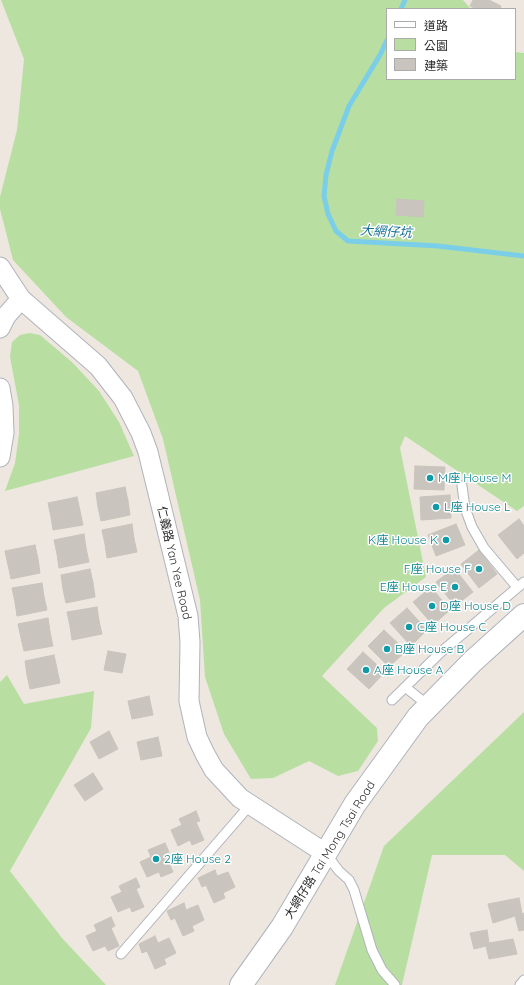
<!DOCTYPE html>
<html>
<head>
<meta charset="utf-8">
<style>
  body { margin:0 }
  #map { position:relative; width:524px; height:985px; overflow:hidden; background:#ede7e0; font-family:Quicksand,"Noto Sans TC",sans-serif }
  canvas { display:block }
  .legend { position:absolute; left:386px; top:8px; width:130px; height:72px; box-sizing:border-box; background:#fff; border:1px solid #ababab; margin:0; padding:5px 7px; list-style:none; font-size:12px; color:#2d2d2d }
  .legend li { display:flex; align-items:center; gap:8px; height:20px }
  .legend b { width:20px; border:1px solid #ababab }
</style>
</head>
<body>
<div id="map">
<canvas width="524" height="985"></canvas>
<ul class="legend">
<li><b style="height:5px;background:#fff"></b>道路</li>
<li><b style="height:11px;background:#b8dfa1"></b>公園</li>
<li><b style="height:11px;background:#c9c5be"></b>建築</li>
</ul>
</div>
<script>
const ctx = document.querySelector('canvas').getContext('2d');
ctx.lineJoin = 'round';
function paint(path, color) { ctx.fillStyle = color; ctx.fill(path, 'evenodd'); }
const poly = rows => new Path2D(rows.map(r => 'M' + r).join(''));
function stroke(path, color, width, dash) { ctx.strokeStyle = color; ctx.lineWidth = width; ctx.lineCap = dash ? 'butt' : 'round'; ctx.setLineDash(dash || []); ctx.stroke(path); }
function label(font, color, halo, rows, align = 'center') {
  ctx.font = font + ' Quicksand,"Noto Sans TC",sans-serif'; ctx.lineWidth = 3; ctx.setLineDash([]); ctx.textBaseline = 'middle'; ctx.strokeStyle = halo; ctx.fillStyle = color; for (const [text, x, y, turn = 0] of rows) {
    ctx.save(); ctx.translate(x, y); ctx.rotate((+turn || 0) * Math.PI / 180); ctx.textAlign = isNaN(turn) ? turn : align; if (halo) ctx.strokeText(text, 0, 0); ctx.fillText(text, 0, 0); ctx.restore();
  }
}
paint(poly([
  [1,0,463,0,471,9,387,9,387,79,515,79,515,52,524,53,524,506,517,511,405,436,400,448,426,577,384,608,322,676,377,728,378,741,358,771,338,776,309,761,273,778,251,779,224,734,205,677,200,600,163,439,138,371,66,317,13,260,0,209,0,197,17,130,24,59],
  [30,333,40,335,73,363,99,391,119,422,134,456,5,491,15,463,19,434,19,405,10,357,12,342,20,335],
  [7,675,24,704,94,691,91,728,10,871,62,938,106,985,0,985,0,682],
  [524,712,524,871,505,855,432,855,402,985,335,985,384,846]
]), '#b8dfa1');
stroke(poly([
  [401,9,405,0],
  [387,40,380,55,349,106,332,151,326,175,324,196,328,214,336,231,348,241,438,246,524,256]
]), '#7bcee7', 5);
const building = poly([
  [473,0,489,0,501,6,500,9,476,9,470,6,473,0],
  [397,199,424,201,423,217,396,215,397,199],
  [415,466,445,467,444,490,414,489,415,466],
  [125,487,128,501,98,507,96,493,125,487],
  [450,495,451,518,421,520,420,497,450,495],
  [77,497,80,511,51,517,48,503,77,497],
  [128,501,130,515,101,521,98,507,128,501],
  [80,511,83,525,53,530,51,517,80,511],
  [519,519,524,526,524,553,517,559,498,535,519,519],
  [132,524,134,539,105,544,102,530,132,524],
  [456,524,465,545,436,556,428,535,456,524],
  [84,534,86,548,57,554,54,540,84,534],
  [134,539,137,552,107,558,105,544,134,539],
  [35,545,38,559,8,565,5,551,35,545],
  [86,548,89,562,59,568,57,554,86,548],
  [479,550,497,574,479,588,461,564,479,550],
  [38,559,40,573,11,579,8,565,38,559],
  [454,568,473,592,455,606,436,582,454,568],
  [90,569,93,583,63,589,61,575,90,569],
  [42,583,44,597,15,602,12,588,42,583],
  [93,583,95,597,66,603,63,589,93,583],
  [431,587,450,610,433,625,413,602,431,587],
  [44,597,47,610,17,616,15,602,44,597],
  [97,607,99,621,70,626,67,612,97,607],
  [407,608,427,630,411,646,390,623,407,608],
  [48,618,50,632,21,638,18,624,48,618],
  [99,621,102,634,72,640,70,626,99,621],
  [384,630,406,651,389,667,368,646,384,630],
  [50,632,53,646,24,651,21,638,50,632],
  [108,651,126,654,122,673,104,670,108,651],
  [363,652,385,672,369,689,347,669,363,652],
  [54,655,57,669,27,675,25,661,54,655],
  [57,669,60,683,30,689,27,675,57,669],
  [149,696,153,715,132,719,128,701,149,696],
  [109,731,118,749,99,759,90,742,109,731],
  [158,737,162,756,141,760,137,742,158,737],
  [93,773,103,789,85,801,74,785,93,773],
  [196,811,200,821,196,822,204,840,192,845,190,840,178,846,171,830,182,825,179,819,196,811],
  [165,843,169,852,165,854,173,872,161,877,159,872,147,877,140,862,151,857,148,850,165,843],
  [215,870,217,876,228,872,235,887,223,893,225,898,214,903,206,885,202,887,198,878,215,870],
  [136,878,140,887,136,889,144,907,132,912,130,907,118,912,111,897,122,892,119,886,136,878],
  [519,898,522,914,524,913,524,930,519,931,515,916,493,923,488,904,519,898],
  [184,903,186,910,198,905,204,920,192,926,194,931,183,936,175,918,171,920,167,911,184,903],
  [111,917,115,926,111,928,119,946,108,951,105,946,93,951,86,936,97,931,94,925,111,917],
  [487,930,489,943,513,939,517,954,489,959,486,946,474,949,470,933,487,930],
  [155,936,158,943,169,938,176,953,164,959,166,964,155,969,147,951,142,953,139,944,155,936]
]);
paint(building, '#c9c5be');
stroke(building, '#c9c3ba', 1);
const service = poly([
  [462,486,465,508,472,527,484,548,517,587],
  [405,687,429,706],
  [392,700,441,652,524,582],
  [326,854,339,871,349,880,354,890,372,950,382,970,395,985],
  [121,954,250,805],
  [520,985,524,980]
]);
const minor = poly([
  [0,267,21,299,98,366,123,398,141,433,148,452,188,616,190,642,189,701,197,737,205,754,214,770,240,798,325,853],
  [0,328,6,316,21,299],
  [0,388,3,406,4,433,0,457]
]);
const tertiary = poly([
  [241,985,282,927,355,804,418,717,473,661,524,615]
]);
stroke(service, '#b0b3bc', 11);
stroke(minor, '#b0b3bc', 21);
stroke(tertiary, '#b0b3bc', 24);
stroke(service, '#fff', 9);
stroke(minor, '#fff', 19);
stroke(tertiary, '#fff', 22);
for (const [x, y, r, color] of [
  [430,478,4,"#0f9aa8"],
  [436,507,4,"#0f9aa8"],
  [446,540,4,"#0f9aa8"],
  [479,569,4,"#0f9aa8"],
  [455,587,4,"#0f9aa8"],
  [432,606,4,"#0f9aa8"],
  [409,627,4,"#0f9aa8"],
  [387,649,4,"#0f9aa8"],
  [366,670,4,"#0f9aa8"],
  [156,859,4,"#0f9aa8"]
]) { const dot = new Path2D(); dot.arc(x, y, r, 0, 2 * Math.PI); ctx.fillStyle = color; ctx.fill(dot); stroke(dot, '#fff', 1.5); }
label('12px', '#0d838f', '#fff', [
  ["M座 House M",438,478],
  ["L座 House L",444,507],
  ["K座 House K",438,540,"right"],
  ["F座 House F",471,569,"right"],
  ["E座 House E",447,587,"right"],
  ["D座 House D",440,606],
  ["C座 House C",417,627],
  ["B座 House B",395,649],
  ["A座 House A",374,670],
  ["2座 House 2",164,859]
], 'left');
label('12px', '#2d2d2d', '#fff', [
  ["仁義路 Yan Yee Road",174,563,77],
  ["大網仔路 Tai Mong Tsai Road",330,850,-58]
]);
label('italic 13px', '#176f96', '#fff', [
  ["大網仔坑",386,232,3]
]);
</script>
</body>
</html>
